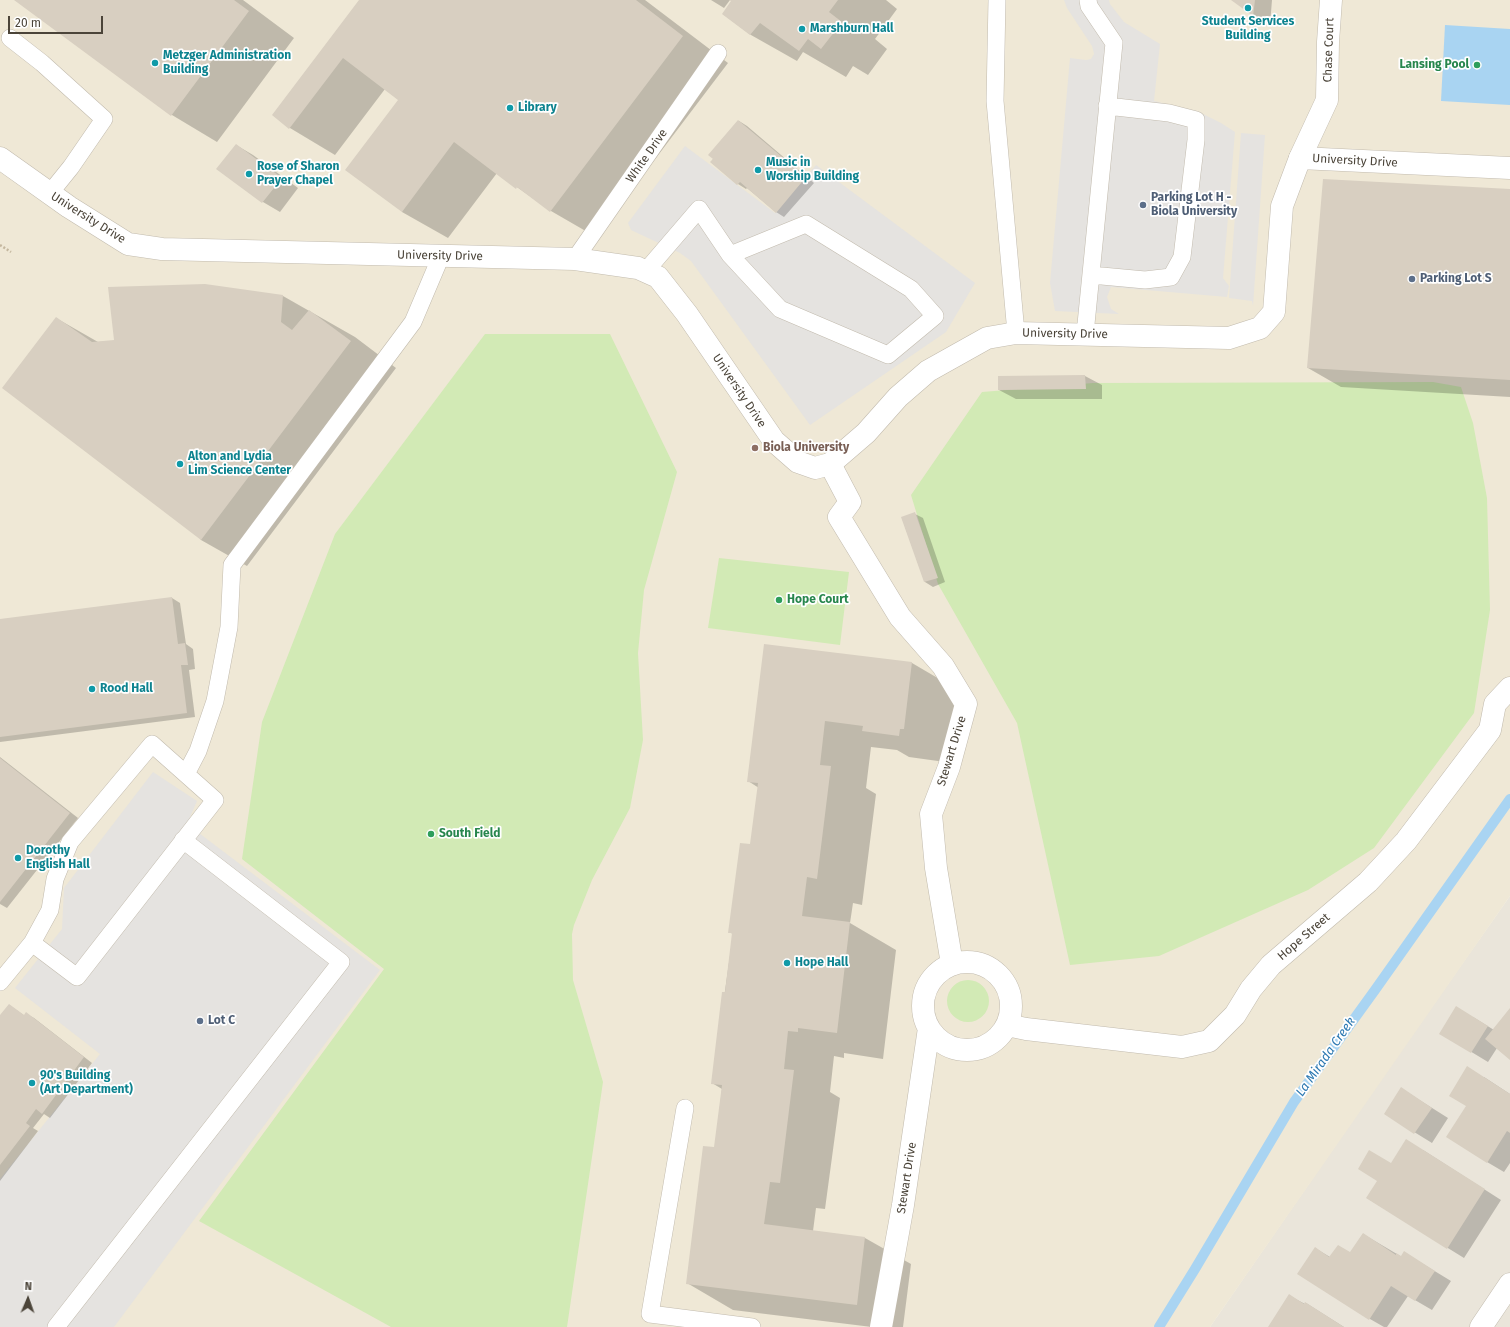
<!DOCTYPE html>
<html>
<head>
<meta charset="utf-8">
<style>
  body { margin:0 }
  #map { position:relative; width:1510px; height:1327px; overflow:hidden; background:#f6f3ec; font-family:"Fira Sans",sans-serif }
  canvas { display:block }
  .north { position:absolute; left:8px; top:1279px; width:40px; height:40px; -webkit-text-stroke:3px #fff; paint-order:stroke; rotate:2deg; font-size:11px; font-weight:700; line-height:16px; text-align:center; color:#4b4439 }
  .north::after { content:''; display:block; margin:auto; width:14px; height:18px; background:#4b4439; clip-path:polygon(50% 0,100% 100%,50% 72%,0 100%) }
  .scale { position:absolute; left:8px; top:16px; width:95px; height:18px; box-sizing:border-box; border:2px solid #4b4439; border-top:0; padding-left:5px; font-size:12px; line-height:14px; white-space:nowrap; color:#4b4439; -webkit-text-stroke:3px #fff; paint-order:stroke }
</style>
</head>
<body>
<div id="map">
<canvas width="1510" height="1327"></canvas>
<div class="north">N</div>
<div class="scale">20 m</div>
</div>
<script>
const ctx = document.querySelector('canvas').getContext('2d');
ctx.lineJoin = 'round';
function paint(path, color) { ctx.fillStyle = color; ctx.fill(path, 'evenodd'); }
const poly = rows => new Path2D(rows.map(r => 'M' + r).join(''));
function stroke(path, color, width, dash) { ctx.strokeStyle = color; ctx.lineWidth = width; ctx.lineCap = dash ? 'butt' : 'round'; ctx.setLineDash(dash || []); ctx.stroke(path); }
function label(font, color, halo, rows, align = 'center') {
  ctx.font = font + ' "Fira Sans",sans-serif'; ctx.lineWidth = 3.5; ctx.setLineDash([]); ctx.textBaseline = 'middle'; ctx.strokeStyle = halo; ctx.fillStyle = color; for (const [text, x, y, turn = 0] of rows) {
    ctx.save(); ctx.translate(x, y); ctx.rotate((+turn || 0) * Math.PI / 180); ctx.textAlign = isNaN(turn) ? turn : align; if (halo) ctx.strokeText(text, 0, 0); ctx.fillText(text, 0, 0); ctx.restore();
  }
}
paint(poly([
  [1510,896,1510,1327,1210,1327,1395,1059]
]), '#eae5da');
paint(poly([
  [0,0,1510,0,1510,896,1210,1327,0,1327]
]), '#efe8d6');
paint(poly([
  [485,334,610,334,677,472,644,590,638,653,643,740,630,808,592,880,574,925,572,934,573,980,603,1082,567,1327,391,1327,199,1221,384,969,242,859,262,722,335,534],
  [1433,382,1461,387,1473,423,1487,498,1490,610,1474,713,1374,848,1308,890,1159,956,1070,965,1017,723,938,584,911,495,982,392,1093,383],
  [719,558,849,572,840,645,708,628],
  '947 1001a21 21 0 1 1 42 0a21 21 0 1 1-42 0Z'
]), '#d2eab5');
paint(poly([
  [1064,0,1109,0,1110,4,1124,22,1160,44,1154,101,1197,111,1221,123,1235,132,1223,278,1229,286,1227,297,1111,287,1107,297,1111,309,1119,314,1055,311,1050,283,1070,58,1086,60,1091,59,1094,54,1092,46,1067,8],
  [1241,133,1265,135,1253,306,1252,301,1229,298],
  [685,146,775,213,816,165,975,283,946,332,810,425,691,261,680,253,631,230,628,223],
  [153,772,197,801,187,824,380,970,114,1327,0,1327,0,1179,100,1054,15,988,62,929,64,888]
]), '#e5e3e0');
paint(poly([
  [1445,25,1510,29,1510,105,1441,101]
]), '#a9d4f2');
paint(poly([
  [16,0,243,0,294,38,217,142,172,115],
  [360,0,645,0,728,63,596,237,551,211,497,173,448,238,402,212,399,100,385,89,335,155,290,128,273,115],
  [711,0,730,0,724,8],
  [731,0,886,0,897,9,875,39,887,49,868,75,853,66,846,77,803,52,797,61,751,35,723,14,732,1],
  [1233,0,1272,0,1270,25,1254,15],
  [739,121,747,126,814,183,784,217,776,212,747,188,746,189,738,184,711,162],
  [236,145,253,155,298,188,280,212,263,202,218,169],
  [1510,190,1510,397,1341,387,1308,368],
  [283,296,355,337,396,368,247,566,201,540,56,318,98,342,115,341],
  [1085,376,1102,385,1102,399,1016,399,999,390,999,377],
  [915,514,923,518,945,582,933,587,925,582,902,518],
  [172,598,180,603,186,644,193,649,195,669,189,670,195,717,0,742,0,620],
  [765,645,912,663,958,690,945,762,909,757,897,750,871,747,866,788,876,794,862,905,853,903,850,923,896,950,883,1059,844,1053,844,1058,834,1056,830,1092,840,1098,825,1209,816,1208,813,1231,865,1238,911,1264,903,1327,872,1327,733,1310,687,1283,715,1148,722,1089,712,1083,733,934,729,932,751,845,759,788,748,781],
  [0,757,78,818,7,908,0,904],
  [9,1005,25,1016,26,1014,34,1018,92,1063,50,1118,44,1114,33,1128,38,1131,0,1181,0,1017],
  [1510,1010,1510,1058,1497,1048,1488,1062,1440,1033,1473,1017,1494,1030],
  [1484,1077,1510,1094,1510,1163,1504,1172,1487,1162],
  [1402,1089,1448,1118,1432,1143,1385,1114],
  [1423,1150,1501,1200,1464,1258,1367,1198,1392,1164],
  [1363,1234,1402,1257,1405,1253,1451,1281,1432,1310,1408,1296,1387,1327,1384,1327,1370,1319,1315,1248,1330,1257,1351,1253],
  [1290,1296,1305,1304,1306,1303,1344,1327,1269,1327]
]), '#0003');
stroke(poly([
  [1159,1327,1195,1269,1294,1102,1375,990,1510,799]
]), '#a9d4f2', 10);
paint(poly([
  [14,0,234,0,249,11,171,116],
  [359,0,636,0,683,36,550,212,517,187,516,189,454,142,402,212,345,170,398,100,343,58,289,129,272,115],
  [729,0,838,0,829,12,842,22,821,49,808,39,799,51,760,23,750,35,722,14,731,1],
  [1231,0,1255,0,1253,16],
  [738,120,806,177,776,213,740,182,737,185,710,162,713,159,708,155],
  [236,144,282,178,262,203,216,169],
  [1323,179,1510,189,1510,380,1307,368],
  [205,284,283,295,281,322,292,330,309,310,351,341,201,540,2,388,56,317,92,342,114,340,108,287],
  [1085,375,1086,389,998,390,998,376],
  [915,512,938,578,924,582,901,517],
  [172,597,178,644,185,643,188,665,181,665,187,713,0,737,0,619],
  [764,644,912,662,904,729,900,729,899,736,862,731,863,726,825,721,820,765,831,766,817,879,807,877,802,916,850,922,837,1033,798,1028,798,1032,788,1031,784,1069,794,1070,780,1183,770,1182,764,1224,865,1237,857,1305,686,1284,703,1146,714,1147,722,1085,711,1084,722,992,725,992,732,933,728,933,740,843,750,844,758,783,747,782],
  [0,758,70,813,0,902],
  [9,1004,24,1015,26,1012,84,1057,42,1114,36,1109,26,1123,30,1126,0,1165,0,1015],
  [1456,1006,1488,1026,1471,1053,1439,1034],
  [1510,1008,1510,1060,1485,1039],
  [1467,1066,1510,1094,1510,1133,1507,1131,1487,1163,1446,1137,1466,1106,1449,1096],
  [1401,1087,1432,1108,1414,1134,1384,1114],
  [1406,1139,1485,1189,1447,1249,1366,1198,1377,1181,1358,1169,1369,1150,1391,1163],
  [1363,1233,1396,1255,1396,1253,1401,1256,1404,1251,1435,1271,1415,1301,1391,1286,1369,1320,1297,1274,1315,1247,1329,1257,1338,1245,1350,1252],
  [1289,1294,1304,1304,1305,1302,1344,1327,1268,1327]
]), '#d8cfc1');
const service = poly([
  [997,0,995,101,1016,333],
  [10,38,42,63,104,119,71,167,50,193],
  [575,259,718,53],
  [645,272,699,209,730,255,780,309,888,355,935,316,911,289,806,224,730,255],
  [1091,275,1145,280,1171,277,1182,257,1196,140,1196,120,1169,113,1107,106],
  [1085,334,1114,43,1089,6,1088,0],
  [186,774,198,751,215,701,229,627,232,565,413,322,441,256],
  [0,982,32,943,50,910,55,879,70,842,152,744,215,800,77,977,32,943],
  [685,1108,650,1314,752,1327],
  [56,1327,341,962,183,840]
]);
const pedestrian = poly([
  [1300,158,1327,100,1328,42,1331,0],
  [830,464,850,502,839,517,900,617,943,666,966,704,949,767,931,814,936,868,952,964]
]);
const minor = poly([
  [0,158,69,207,128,244,162,249,575,259,638,268,658,277,687,314,774,441,798,462,815,468,830,464,866,433,898,397,928,371,987,338,1016,333,1229,338,1260,328,1274,312,1282,206,1300,158,1510,168],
  '923 1006a44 44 0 1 1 88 0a44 44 0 1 1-88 0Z',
  [1007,1025,1026,1029,1182,1047,1209,1041,1235,1015,1251,989,1271,965,1368,882,1406,841,1490,730,1495,704,1510,688],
  [881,1327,903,1205,929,1028],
  [1481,1327,1510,1284]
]);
stroke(service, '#c2bbae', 18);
stroke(pedestrian, '#c2bbae', 23);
stroke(minor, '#c2bbae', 23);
stroke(poly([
  [0,245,11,252]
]), '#c4b79f', 2.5, [2, 2]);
stroke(service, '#fff', 17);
stroke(pedestrian, '#fff', 22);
stroke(minor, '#fff', 22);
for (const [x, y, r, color] of [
  [1248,8,4,"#0f9aa8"],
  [802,29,4,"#0f9aa8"],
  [155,63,4,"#0f9aa8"],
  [1477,65,4,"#2e9e5b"],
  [510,108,4,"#0f9aa8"],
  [758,170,4,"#0f9aa8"],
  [249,174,4,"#0f9aa8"],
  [1143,205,4,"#5c6f8a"],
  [1412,279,4,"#5c6f8a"],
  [755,448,4,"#8d6e63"],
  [180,464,4,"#0f9aa8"],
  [779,600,4,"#2e9e5b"],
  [92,689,4,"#0f9aa8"],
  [431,834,4,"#2e9e5b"],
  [18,858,4,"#0f9aa8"],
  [787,963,4,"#0f9aa8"],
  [200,1021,4,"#5c6f8a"],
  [32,1083,4,"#0f9aa8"]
]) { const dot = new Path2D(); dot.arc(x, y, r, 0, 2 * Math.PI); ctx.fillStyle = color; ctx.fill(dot); stroke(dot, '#fff', 1.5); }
label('bold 12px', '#0d838f', '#fff', [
  ["Student Services",1248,22,"center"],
  ["Building",1248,36,"center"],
  ["Marshburn Hall",810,29],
  ["Metzger Administration",163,56],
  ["Building",163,70],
  ["Library",518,108],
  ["Music in",766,163],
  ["Worship Building",766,177],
  ["Rose of Sharon",257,167],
  ["Prayer Chapel",257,181],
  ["Alton and Lydia",188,457],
  ["Lim Science Center",188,471],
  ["Rood Hall",100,689],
  ["Dorothy",26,851],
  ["English Hall",26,865],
  ["Hope Hall",795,963],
  ["90's Building",40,1076],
  ["(Art Department)",40,1090]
], 'left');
label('12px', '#4b4439', '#fff', [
  ["Chase Court",1329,50,-88],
  ["White Drive",647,156,-55],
  ["University Drive",1355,161,3],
  ["University Drive",88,218,32],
  ["University Drive",440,256,1],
  ["University Drive",1065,334,1],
  ["University Drive",739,391,56],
  ["Stewart Drive",952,751,-73],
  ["Hope Street",1304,937,-41],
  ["Stewart Drive",907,1178,-81]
]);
label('bold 12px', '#27864d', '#fff', [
  ["Lansing Pool",1469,65,"right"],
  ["Hope Court",787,600],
  ["South Field",439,834]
], 'left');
label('bold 12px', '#4e5e75', '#fff', [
  ["Parking Lot H -",1151,198],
  ["Biola University",1151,212],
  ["Parking Lot S",1420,279],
  ["Lot C",208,1021]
], 'left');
label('bold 12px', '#785e54', '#fff', [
  ["Biola University",763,448]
], 'left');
label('italic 13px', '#2e7ab2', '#fff', [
  ["La Mirada Creek",1326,1057,-55]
]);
</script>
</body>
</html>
